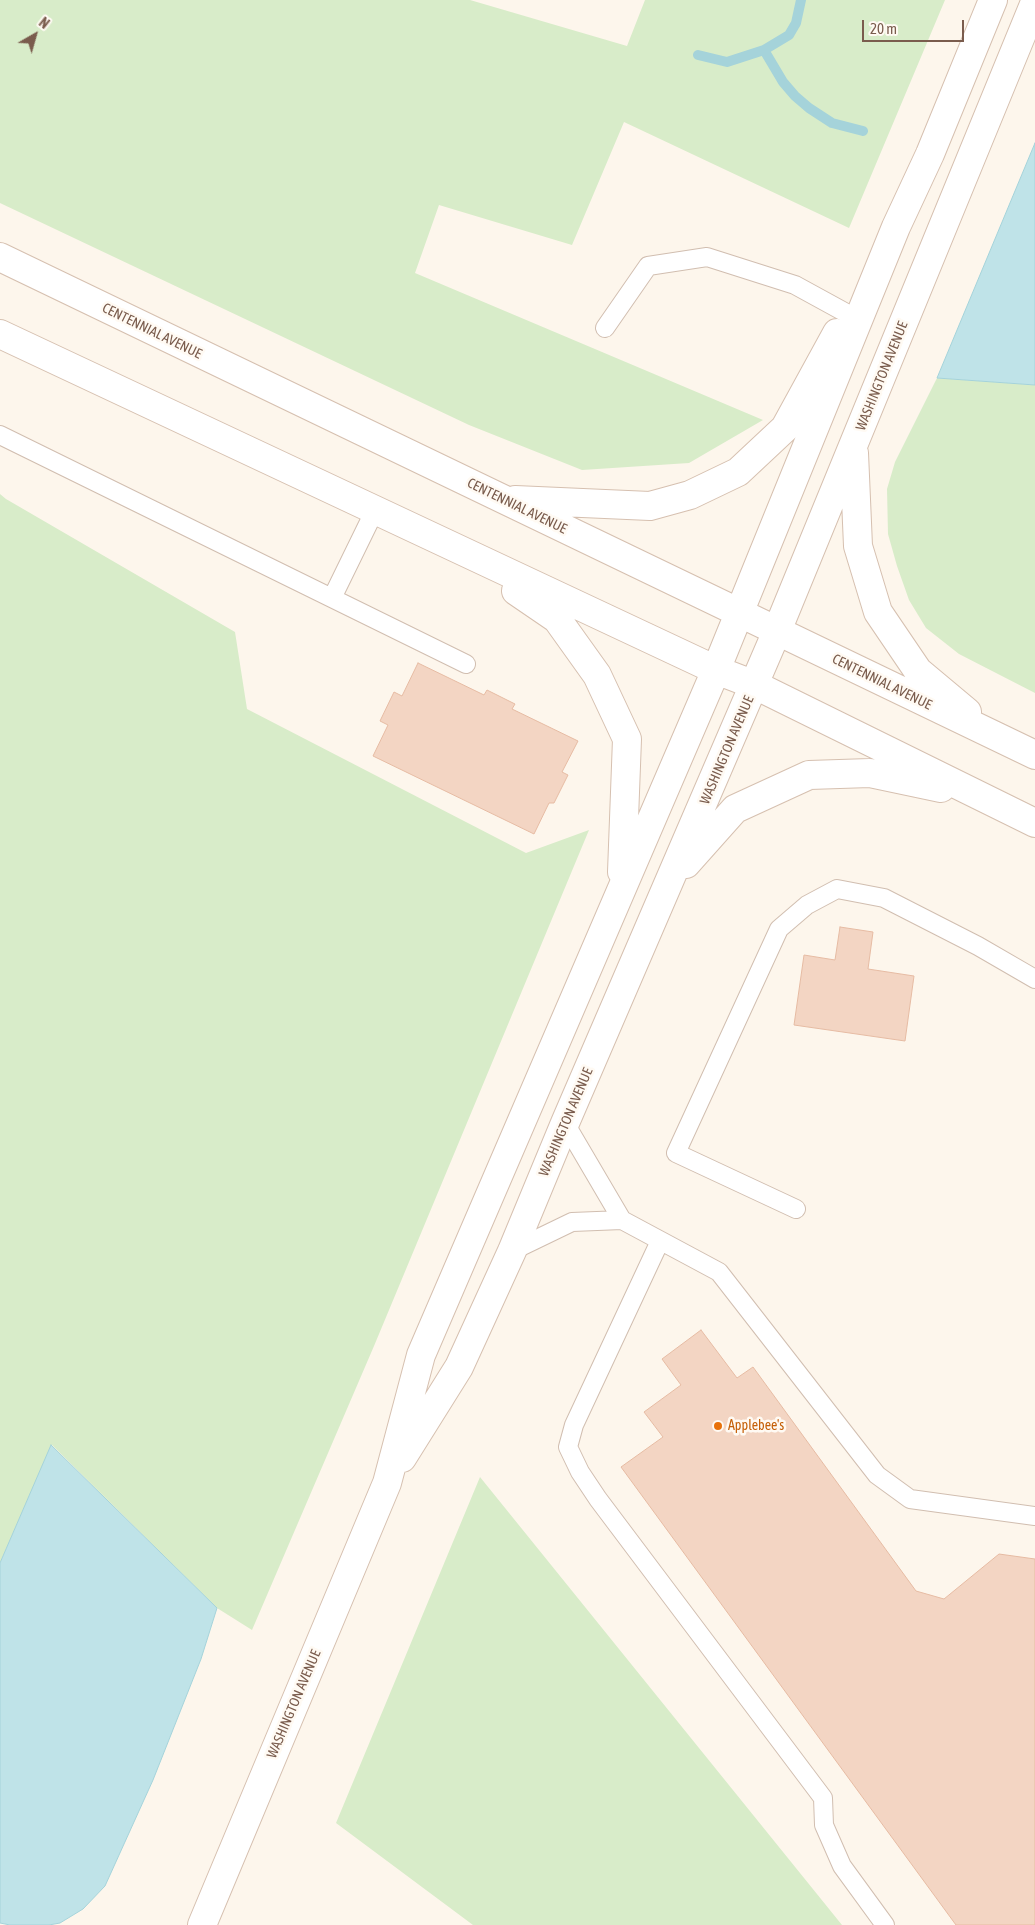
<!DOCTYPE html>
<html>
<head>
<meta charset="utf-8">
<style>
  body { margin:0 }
  #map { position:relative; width:1035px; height:1925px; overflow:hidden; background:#fdf6ec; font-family:"Asap Condensed",sans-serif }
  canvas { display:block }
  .north { position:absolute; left:10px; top:10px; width:50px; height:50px; -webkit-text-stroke:4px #fffaf3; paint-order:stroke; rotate:38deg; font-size:14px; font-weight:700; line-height:20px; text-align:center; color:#7a5c4d }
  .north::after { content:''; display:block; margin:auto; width:18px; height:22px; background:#7a5c4d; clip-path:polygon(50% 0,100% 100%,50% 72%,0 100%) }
  .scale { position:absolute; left:862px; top:20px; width:102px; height:22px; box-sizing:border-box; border:2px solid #7a5c4d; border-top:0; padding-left:6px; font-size:15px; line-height:18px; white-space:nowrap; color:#7a5c4d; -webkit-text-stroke:4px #fffaf3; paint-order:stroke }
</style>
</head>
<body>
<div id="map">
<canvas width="1035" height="1925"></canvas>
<div class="north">N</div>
<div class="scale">20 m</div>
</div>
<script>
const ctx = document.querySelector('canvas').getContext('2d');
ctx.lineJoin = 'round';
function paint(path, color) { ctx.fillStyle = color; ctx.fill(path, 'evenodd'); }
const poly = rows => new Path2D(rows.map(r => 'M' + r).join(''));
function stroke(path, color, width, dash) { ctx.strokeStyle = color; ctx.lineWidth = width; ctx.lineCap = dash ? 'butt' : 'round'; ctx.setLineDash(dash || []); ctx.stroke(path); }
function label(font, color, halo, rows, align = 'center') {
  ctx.font = font + ' "Asap Condensed",sans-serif'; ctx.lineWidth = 5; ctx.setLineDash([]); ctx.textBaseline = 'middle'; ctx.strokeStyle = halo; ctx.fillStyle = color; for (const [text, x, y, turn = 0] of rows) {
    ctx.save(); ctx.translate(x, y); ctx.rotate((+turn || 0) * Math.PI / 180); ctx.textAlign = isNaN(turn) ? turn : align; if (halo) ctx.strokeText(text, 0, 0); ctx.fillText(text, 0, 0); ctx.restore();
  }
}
paint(poly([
  [0,0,470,0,627,46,645,0,945,0,849,228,624,122,572,245,439,205,415,273,763,420,689,463,582,470,469,425,0,203],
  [937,378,1035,385,1035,693,959,654,926,628,909,600,897,566,888,534,887,489,895,462],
  [0,494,6,499,235,632,247,709,526,853,589,830,374,1346,252,1630,217,1608,52,1445,0,1563],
  [480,1477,842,1925,473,1925,336,1823]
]), '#d8ecc9');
const water = poly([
  [1035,143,1035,385,937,378,1035,143],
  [51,1445,217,1608,201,1659,153,1780,105,1886,83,1909,60,1923,49,1925,10,1925,0,1923,0,1563,51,1445]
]);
paint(water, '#bfe3e8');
stroke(water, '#a5d3da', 1);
stroke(poly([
  [764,50,789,35,796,23,801,0],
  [698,55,727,62,764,50,783,82,795,96,809,108,832,123,863,131]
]), '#a5d3da', 10);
const building = poly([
  [418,663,484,695,487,690,515,704,512,709,578,741,562,772,568,775,554,803,549,803,534,834,373,756,388,725,380,721,394,692,402,696,418,663],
  [840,927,873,932,868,969,914,976,905,1041,794,1025,804,955,835,960,840,927],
  [701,1330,737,1378,753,1367,916,1591,944,1599,999,1554,1035,1559,1035,1925,956,1925,621,1467,663,1437,644,1412,681,1385,662,1359,701,1330]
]);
paint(building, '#f3d5c3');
stroke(building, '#e6bba3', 1);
const service = poly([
  [605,328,648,266,707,257,795,285,848,314],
  [0,435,466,664],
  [332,598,375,510],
  [565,1123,622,1220],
  [796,1209,676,1153,779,929,807,905,837,889,884,898,978,946,1035,979],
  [660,1241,574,1425,568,1447,580,1472,598,1499,823,1798,824,1825,842,1866,885,1925],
  [512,1251,572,1222,622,1220,719,1272,877,1475,910,1499,1035,1516]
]);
const secondary = poly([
  [0,257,1035,755],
  [0,334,716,670,755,685,1035,823],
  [854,453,858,546,878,612,918,671,967,712],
  [515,500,650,506,690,495,738,472,785,428,837,333],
  [516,591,557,619,597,675,627,739,622,872],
  [686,864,735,809,809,775,870,773,941,788],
  [402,1458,459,1367,512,1251,565,1123,777,631,1035,2],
  [202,1925,387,1483,421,1355,716,670,896,227,930,154,993,0]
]);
stroke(service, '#d1beb0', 20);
stroke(secondary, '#d6c0b0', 30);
stroke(service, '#fff', 18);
stroke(secondary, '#fff', 28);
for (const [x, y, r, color] of [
  [718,1426,5,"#e8710a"]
]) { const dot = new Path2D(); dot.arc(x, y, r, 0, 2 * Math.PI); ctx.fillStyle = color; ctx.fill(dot); stroke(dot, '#fffaf3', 2); }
label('14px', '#7a5c4d', '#fffaf3', [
  ["CENTENNIAL AVENUE",152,331,26],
  ["WASHINGTON AVENUE",882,376,-68],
  ["CENTENNIAL AVENUE",517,506,26],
  ["CENTENNIAL AVENUE",882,682,26],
  ["WASHINGTON AVENUE",727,750,-67],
  ["WASHINGTON AVENUE",566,1122,-67],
  ["WASHINGTON AVENUE",294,1704,-67]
]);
label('14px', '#c56008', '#fffaf3', [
  ["Applebee's",728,1426]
], 'left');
</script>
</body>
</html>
